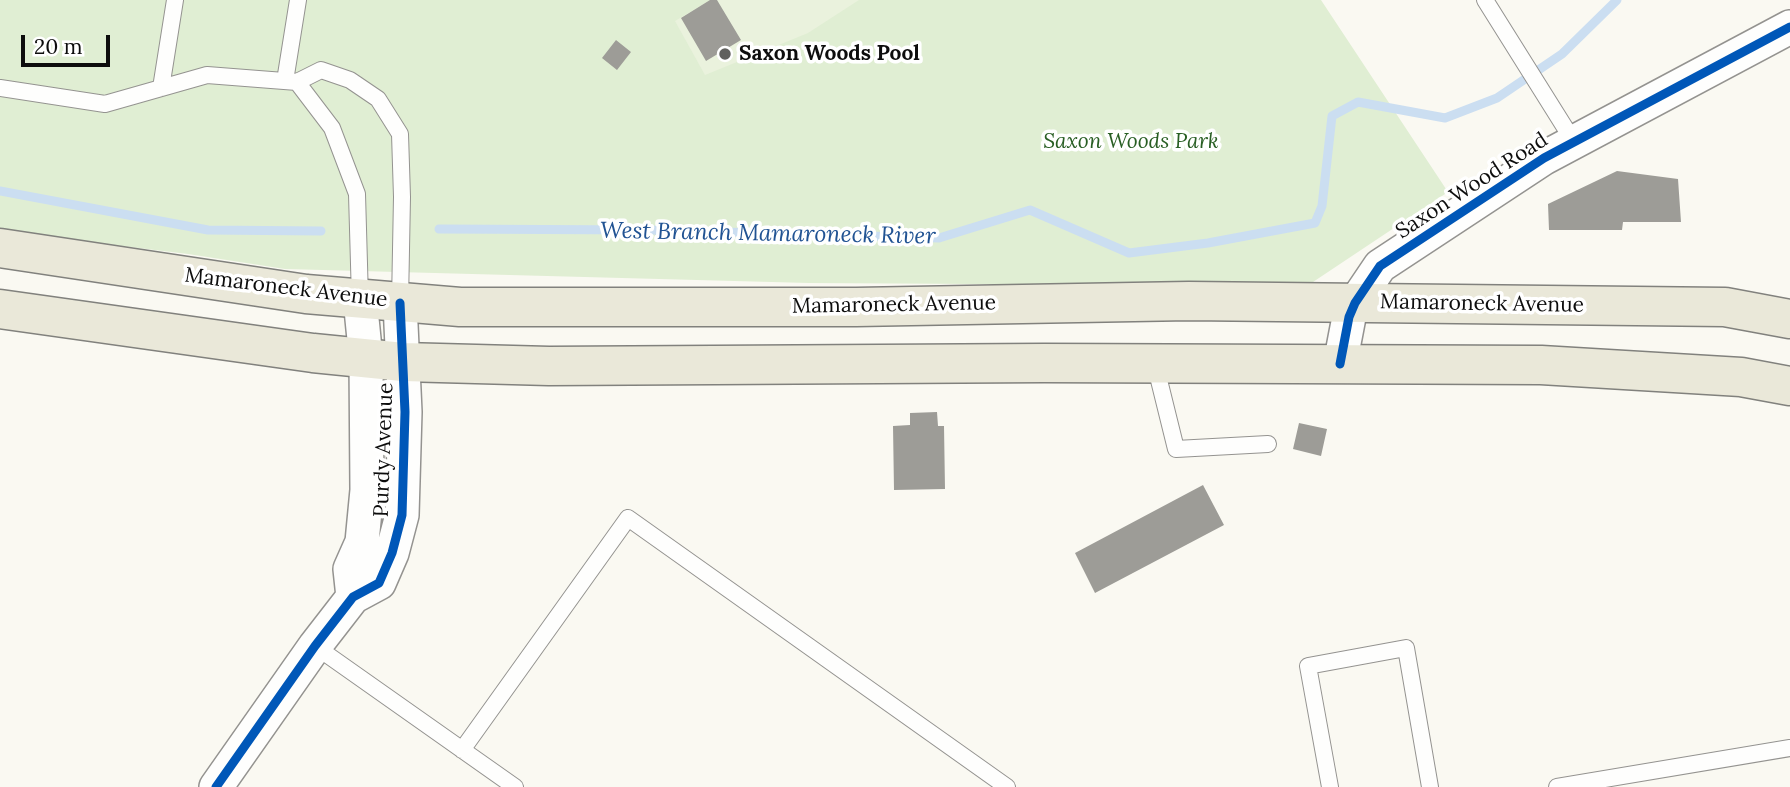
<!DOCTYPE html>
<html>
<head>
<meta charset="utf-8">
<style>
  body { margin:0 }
  #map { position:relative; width:1790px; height:787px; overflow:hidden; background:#faf9f2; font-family:Lora,serif }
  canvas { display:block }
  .scale { position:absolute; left:21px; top:35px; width:89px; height:32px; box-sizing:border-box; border:4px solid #0d0d0d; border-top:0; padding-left:9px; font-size:21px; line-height:24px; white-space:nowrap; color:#0d0d0d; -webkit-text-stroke:5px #fff; paint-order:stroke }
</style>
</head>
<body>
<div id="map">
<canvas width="1790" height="787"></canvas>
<div class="scale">20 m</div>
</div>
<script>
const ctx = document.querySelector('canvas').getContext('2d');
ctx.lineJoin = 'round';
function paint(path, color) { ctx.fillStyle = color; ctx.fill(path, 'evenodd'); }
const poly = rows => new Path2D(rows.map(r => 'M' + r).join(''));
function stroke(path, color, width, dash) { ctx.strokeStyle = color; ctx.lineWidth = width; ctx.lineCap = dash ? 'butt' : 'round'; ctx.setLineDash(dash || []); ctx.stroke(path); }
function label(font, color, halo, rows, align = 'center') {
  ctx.font = font + ' Lora,serif'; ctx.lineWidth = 7; ctx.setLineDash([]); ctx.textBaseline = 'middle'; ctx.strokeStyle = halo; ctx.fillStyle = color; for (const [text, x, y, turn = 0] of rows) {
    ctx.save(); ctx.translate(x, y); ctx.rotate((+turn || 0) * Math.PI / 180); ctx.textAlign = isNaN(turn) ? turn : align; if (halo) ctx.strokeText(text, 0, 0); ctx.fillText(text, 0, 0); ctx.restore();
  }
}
paint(poly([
  [0,0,1321,0,1448,192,1307,286,809,283,285,269,188,254,64,239,0,228]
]), '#e0eed3');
paint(poly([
  [710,0,859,0,808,33,705,75,675,21]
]), '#eaf2dd');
stroke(poly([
  [0,191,208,230,321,231],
  [439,229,649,230,939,238,1030,210,1129,253,1208,243,1315,223,1322,206,1332,116,1358,102,1445,118,1497,98,1562,54,1617,0]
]), '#cbdef1', 9);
paint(poly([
  [710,0,717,0,741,40,706,61,681,18],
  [616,40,631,52,617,70,602,58],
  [1617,171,1678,179,1681,222,1623,222,1622,230,1549,230,1548,204],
  [937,412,938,426,944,426,945,489,894,490,893,426,910,425,910,413],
  [1299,423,1327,429,1321,456,1293,449],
  [1203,485,1224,525,1095,593,1075,553]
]), '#9d9c97');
const lane = poly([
  [1485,0,1574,142],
  [285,81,298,0],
  [297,82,332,128,357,194,360,299],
  [0,88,105,104,207,75,297,82,321,70,350,80,378,99,400,134,402,197,400,302],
  [161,88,175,0],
  [1155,364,1176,449,1268,444],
  [315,646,515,787],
  [462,750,628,518,1007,787],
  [1330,787,1308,666,1406,648,1430,787],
  [1557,787,1790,748]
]);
const street = poly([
  [1340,364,1349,317,1355,303,1380,266,1544,158,1790,27],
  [353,597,350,569,362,542,367,490,366,359,360,299],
  [216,787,315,646,353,597,379,583,392,553,402,515,405,412,400,303]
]);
const primary = poly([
  [0,248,306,294,460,307,856,307,1189,301,1725,307,1790,319],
  [0,309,313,353,403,362,549,366,1044,363,1541,365,1741,377,1790,386]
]);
stroke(lane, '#949390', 18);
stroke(street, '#949390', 36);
stroke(primary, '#81817d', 41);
stroke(lane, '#fefefd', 16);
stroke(street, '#fefefd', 33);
stroke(primary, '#eae8d9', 38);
stroke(poly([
  [1340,364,1349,317,1355,303,1380,266,1544,158,1790,27],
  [216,787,315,646,353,597,379,583,392,553,402,515,405,412,400,303]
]), '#0057b8', 9);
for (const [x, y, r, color] of [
  [725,54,7,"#60605d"]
]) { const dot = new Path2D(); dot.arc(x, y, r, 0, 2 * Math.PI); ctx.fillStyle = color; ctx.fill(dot); stroke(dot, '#fff', 2.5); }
label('bold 21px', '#0d0d0d', '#fff', [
  ["Saxon Woods Pool",739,54]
], 'left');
label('italic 21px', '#285e23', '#fff', [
  ["Saxon Woods Park",1131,142]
]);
label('21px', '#0d0d0d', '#fff', [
  ["Saxon Wood Road",1472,186,-33],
  ["Mamaroneck Avenue",286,288,7],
  ["Mamaroneck Avenue",1482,304,1],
  ["Mamaroneck Avenue",894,305,-1],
  ["Purdy Avenue",384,450,-88]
]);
label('italic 23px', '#215393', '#fff', [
  ["West Branch Mamaroneck River",768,234,1]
]);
</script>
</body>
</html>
